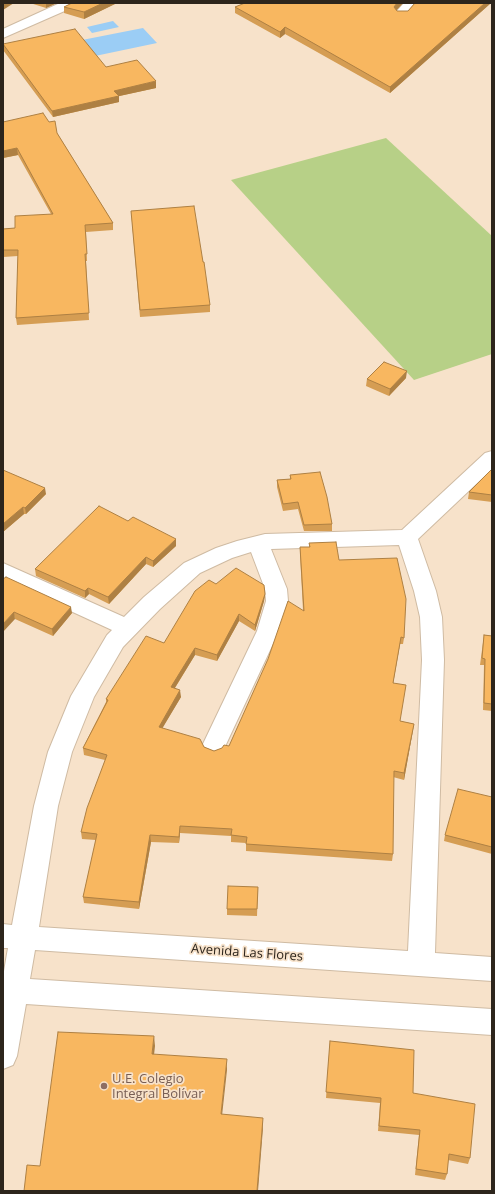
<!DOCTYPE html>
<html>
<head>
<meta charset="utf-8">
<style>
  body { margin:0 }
  #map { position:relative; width:495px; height:1194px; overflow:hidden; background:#f7e2ca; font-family:"Open Sans",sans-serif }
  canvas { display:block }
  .frame { position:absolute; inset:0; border:4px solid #2d251c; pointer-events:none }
</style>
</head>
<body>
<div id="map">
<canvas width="495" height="1194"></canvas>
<div class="frame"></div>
</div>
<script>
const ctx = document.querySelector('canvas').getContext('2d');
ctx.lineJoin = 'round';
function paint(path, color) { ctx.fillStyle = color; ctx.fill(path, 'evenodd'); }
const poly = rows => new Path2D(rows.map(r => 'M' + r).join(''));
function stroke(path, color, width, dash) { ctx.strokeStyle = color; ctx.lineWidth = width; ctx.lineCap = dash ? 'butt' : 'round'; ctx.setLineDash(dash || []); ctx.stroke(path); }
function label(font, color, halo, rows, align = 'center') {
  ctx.font = font + ' "Open Sans",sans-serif'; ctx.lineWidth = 3.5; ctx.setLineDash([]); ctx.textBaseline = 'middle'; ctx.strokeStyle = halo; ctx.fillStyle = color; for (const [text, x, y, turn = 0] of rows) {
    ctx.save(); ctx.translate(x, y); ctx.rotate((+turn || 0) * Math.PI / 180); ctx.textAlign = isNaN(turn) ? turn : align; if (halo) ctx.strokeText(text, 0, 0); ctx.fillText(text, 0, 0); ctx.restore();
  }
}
paint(poly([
  [386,138,492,236,492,354,414,380,231,180]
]), '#b7d087');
paint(poly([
  [113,21,119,27,92,33,87,27],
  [143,28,157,43,95,56,82,40]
]), '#9bcdf5');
const minor = poly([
  [60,3,78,3,76,6,3,38,3,29,60,3],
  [404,3,419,3,407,16,402,17,397,16,395,13,404,3],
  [492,451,492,469,418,539,436,591,442,617,444,660,435,953,492,957,492,981,35,950,30,979,492,1009,492,1035,26,1004,17,1056,13,1065,3,1069,3,977,8,948,3,948,3,924,12,925,34,806,48,752,71,696,107,635,112,630,3,580,3,563,124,617,144,597,184,563,216,548,237,541,265,534,402,530,485,453,492,451],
  [399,545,414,591,420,617,422,660,408,951,39,927,58,806,72,752,94,697,123,647,160,609,200,573,232,558,251,552,265,589,266,601,257,631,202,746,206,753,214,756,222,753,279,631,288,601,287,589,271,549,399,545]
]);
stroke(minor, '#cfbba3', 2);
paint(minor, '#fff');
paint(poly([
  [30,3,57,3,46,8],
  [72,3,117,3,84,19,64,13,64,7],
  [245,3,403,3,396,10,397,11,408,11,415,3,491,3,390,93,285,34,280,38,235,13,235,7],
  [3,44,106,67,156,88,119,96,119,102,53,117,3,50],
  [3,122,57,133,113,223,113,230,86,232,87,261,86,261,89,320,17,325,16,318,18,256,3,257,3,229,15,228,51,214,18,155,3,158],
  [131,211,210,305,210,312,140,317],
  [406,378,389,396,366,386,367,379],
  [3,466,3,470,46,494,26,514,24,514,3,532],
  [492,469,492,502,468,499,469,492],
  [290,475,332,524,332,531,304,531,298,509,283,511,277,487,277,480,290,479],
  [309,543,339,560,404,638,403,644,400,644,393,683,400,721,414,724,404,780,393,777,393,854,392,861,246,851,246,843,231,842,231,836,180,833,179,843,151,842,139,909,84,903,83,897,96,840,82,839,81,832,105,760,84,755,83,748,106,702,106,699,164,643,216,584,265,594,264,601,255,631,239,621,217,661,195,655,175,688,181,697,162,728,204,747,214,751,229,746,303,610,300,554,300,547,309,547],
  [176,546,153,567,146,564,109,604,89,594,85,598,36,576,35,569],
  [3,579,72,613,53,636,15,619],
  [484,635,492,636,492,711,483,710,484,665,480,665],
  [492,797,492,854,444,841,445,835],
  [258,887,257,916,227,915,227,909],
  [330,1041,413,1093,470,1158,468,1164,448,1160,447,1174,445,1180,415,1175,419,1135,378,1131,380,1103,326,1098]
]), '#d59d53');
paint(poly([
  [4,3,14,3,3,10,3,4],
  [46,3,57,3,46,8],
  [103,3,117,3,84,19,84,12],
  [397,3,403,3,394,13,394,7],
  [485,3,491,3,390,93,390,87],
  [285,27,285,34,280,38,280,32],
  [156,81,156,88,115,97,114,91],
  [119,96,119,102,53,117,52,111],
  [17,148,18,155,3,158,3,151],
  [407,371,406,378,389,396,390,389],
  [45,488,46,494,26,514,25,508],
  [23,507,24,514,3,532,3,524],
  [176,539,176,546,153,567,153,561],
  [146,557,146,564,109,604,108,597],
  [88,588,89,594,85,598,85,591],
  [265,594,264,601,255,631,255,625],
  [71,607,72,613,53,636,52,629],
  [14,612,15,619,3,632,3,624],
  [239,614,239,621,217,661,217,655],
  [401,637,400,644,392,690,393,683],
  [195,648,195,655,171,694,171,687],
  [180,690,181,697,159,734,159,727],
  [414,724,413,730,404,780,404,773],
  [180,826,180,833,179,843,179,837],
  [150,835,151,842,139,909,139,902],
  [154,1036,155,1046,153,1064,152,1054],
  [227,1059,227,1070,221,1125,221,1114],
  [263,1118,263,1128,258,1191,257,1191]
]), '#ae8043');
const building = poly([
  [72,3,103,3,84,12,64,7,72,3],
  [245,3,397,3,394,7,397,11,408,11,415,3,485,3,390,87,285,27,280,32,235,7,245,3],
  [75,29,106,67,137,60,156,81,114,91,119,96,52,111,3,44,75,29],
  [43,113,49,122,55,121,57,133,113,223,85,225,87,254,85,254,89,313,16,318,18,250,3,250,3,229,15,228,15,216,53,214,17,148,3,151,3,122,43,113],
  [194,206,203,262,204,262,210,305,140,310,131,211,194,206],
  [384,362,407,371,390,389,367,379,384,362],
  [492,469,492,495,469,492,492,469],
  [3,470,45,488,25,508,23,507,3,524,3,470],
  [320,472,327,497,332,524,304,525,298,502,283,504,277,480,291,479,290,475,320,472],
  [99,506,128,521,133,517,176,539,153,561,146,557,108,597,88,588,85,591,35,569,99,506],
  [336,542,339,560,397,558,406,599,404,638,401,637,393,683,406,685,400,721,414,724,404,773,394,771,393,854,246,844,247,837,231,835,232,829,180,826,179,837,150,835,139,902,83,897,97,834,81,832,87,808,107,755,83,748,108,700,106,699,146,636,164,643,195,591,209,580,216,584,236,568,264,585,265,594,255,625,239,614,217,655,195,648,171,687,180,690,159,727,200,739,204,747,214,751,222,748,224,745,229,746,268,659,288,601,304,611,300,547,310,547,309,543,336,542],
  [6,577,71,607,52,629,14,612,3,624,3,579,6,577],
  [484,635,492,636,492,704,484,703,485,659,482,658,484,635],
  [458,789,492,797,492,847,445,835,458,789],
  [228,886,258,887,257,909,227,909,228,886],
  [58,1032,154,1036,152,1054,227,1059,221,1114,263,1118,257,1191,24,1191,27,1165,40,1166,58,1032],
  [330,1041,414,1050,413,1093,475,1104,470,1158,449,1154,447,1174,416,1169,420,1130,379,1126,381,1098,326,1092,330,1041]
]);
paint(building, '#f8b760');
stroke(building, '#ae8043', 1);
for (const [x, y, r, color] of [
  [104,1086,4,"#8d6e63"]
]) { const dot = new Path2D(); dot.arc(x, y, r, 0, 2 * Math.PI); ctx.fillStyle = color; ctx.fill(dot); stroke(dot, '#f7e2ca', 1.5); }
label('13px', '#2d251c', '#f7e2ca', [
  ["Avenida Las Flores",247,953,4]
]);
label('13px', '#785e54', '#f7e2ca', [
  ["U.E. Colegio",112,1079],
  ["Integral Bolívar",112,1094]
], 'left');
</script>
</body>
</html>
